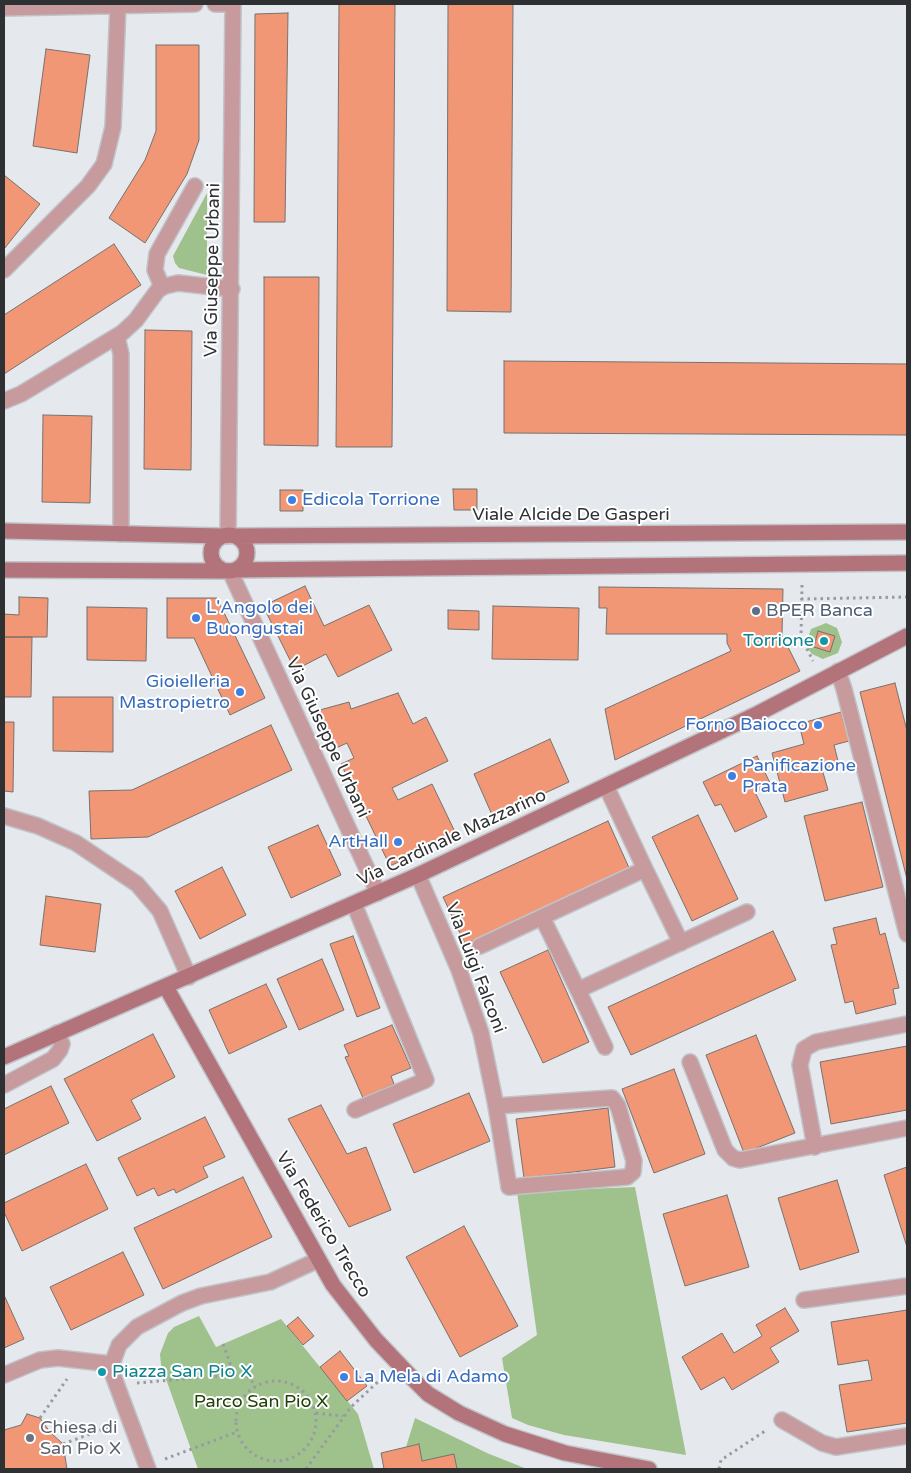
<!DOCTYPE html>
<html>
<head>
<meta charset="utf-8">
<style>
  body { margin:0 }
  #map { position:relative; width:911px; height:1473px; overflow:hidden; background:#e5e9ee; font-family:"Varela Round",sans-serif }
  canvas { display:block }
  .frame { position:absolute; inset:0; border:5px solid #2e3032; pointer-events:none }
</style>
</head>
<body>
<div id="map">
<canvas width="911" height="1473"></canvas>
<div class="frame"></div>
</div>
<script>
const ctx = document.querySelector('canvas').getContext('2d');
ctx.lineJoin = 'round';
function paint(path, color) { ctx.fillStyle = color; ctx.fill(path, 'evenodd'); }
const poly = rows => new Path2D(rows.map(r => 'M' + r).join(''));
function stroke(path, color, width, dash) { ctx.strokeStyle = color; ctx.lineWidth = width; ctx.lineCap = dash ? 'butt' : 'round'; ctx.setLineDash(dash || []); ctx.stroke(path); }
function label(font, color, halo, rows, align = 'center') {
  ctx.font = font + ' "Varela Round",sans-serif'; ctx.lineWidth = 4; ctx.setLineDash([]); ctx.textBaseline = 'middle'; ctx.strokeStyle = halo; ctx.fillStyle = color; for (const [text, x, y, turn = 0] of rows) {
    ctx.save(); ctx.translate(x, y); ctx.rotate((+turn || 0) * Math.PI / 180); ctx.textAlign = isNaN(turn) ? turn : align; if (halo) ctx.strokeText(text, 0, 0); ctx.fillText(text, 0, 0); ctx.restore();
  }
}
paint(poly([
  [207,193,207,275,179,268,175,263,173,256],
  [826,623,837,628,842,642,838,653,823,659,812,654,808,649,807,641,811,629],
  [818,631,830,651,814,646],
  [635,1187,686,1455,564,1435,528,1425,512,1418,502,1358,537,1335,517,1192],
  [199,1316,216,1347,281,1319,358,1414,374,1469,198,1469,161,1365,160,1354,168,1333,174,1327],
  [415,1418,487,1453,527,1469,457,1469,454,1455,422,1461,419,1444,406,1447]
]), '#9fc18c');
const building = poly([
  [339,4,395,4,392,447,336,447,339,4],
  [448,4,513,4,511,312,447,311,448,4],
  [288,13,285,222,254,222,255,14,288,13],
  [156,45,199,45,199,140,187,174,145,243,109,218,145,160,156,131,156,45],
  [46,49,90,55,77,153,33,146,46,49],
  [4,175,40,204,4,249,4,175],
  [114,244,141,285,4,374,4,315,114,244],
  [264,277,319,277,318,446,264,445,264,277],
  [145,330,192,331,191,470,144,469,145,330],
  [504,361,907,364,907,435,504,433,504,361],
  [43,415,92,416,90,503,42,502,43,415],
  [453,489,477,489,477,510,454,510,453,489],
  [280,490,303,490,303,511,280,511,280,490],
  [305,586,324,626,369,605,392,650,338,677,326,654,295,670,263,606,305,586],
  [599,587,783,589,782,635,800,671,615,760,605,709,731,651,727,643,727,634,606,634,607,608,599,608,599,587],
  [19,597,48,598,47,637,4,637,4,614,19,615,19,597],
  [167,598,217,598,265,698,230,715,194,638,167,638,167,598],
  [493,606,579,608,578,660,492,659,493,606],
  [87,607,147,608,146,661,87,660,87,607],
  [448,610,479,611,479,630,448,629,448,610],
  [818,631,835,636,830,652,814,647,818,631],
  [4,637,32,637,31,697,4,697,4,637],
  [895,683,907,731,907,879,860,692,895,683],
  [398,693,413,724,426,717,448,761,392,788,398,800,432,784,456,834,390,866,341,764,354,758,347,743,334,749,316,711,349,702,351,709,398,693],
  [53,697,113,697,113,752,53,751,53,697],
  [841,712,849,741,834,745,839,765,822,769,828,790,785,802,772,753,804,744,799,724,841,712],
  [4,722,14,722,13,792,4,791,4,722],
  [271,725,292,770,148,837,91,839,89,791,132,790,271,725],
  [550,739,569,782,493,817,474,774,550,739],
  [757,756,771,785,755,792,767,817,735,832,721,804,715,806,703,782,757,756],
  [862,802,883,887,825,901,804,816,862,802],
  [698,815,738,899,692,921,652,837,698,815],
  [608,821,630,870,466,946,443,897,608,821],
  [318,825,341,875,291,898,268,847,318,825],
  [222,867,246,915,200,939,175,891,222,867],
  [46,896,101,904,95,952,40,945,46,896],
  [876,918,880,935,885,933,899,988,893,989,896,1004,856,1014,853,1001,845,1003,831,945,837,944,833,928,876,918],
  [773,931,796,980,631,1055,608,1007,773,931],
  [353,936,380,1008,357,1017,330,944,353,936],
  [548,950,589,1042,543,1063,500,972,548,950],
  [322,959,344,1010,299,1030,277,979,322,959],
  [266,984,287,1027,229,1054,209,1010,266,984],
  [392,1025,411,1068,391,1076,394,1084,363,1098,345,1057,349,1056,344,1045,392,1025],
  [153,1034,175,1077,131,1100,141,1119,97,1141,64,1079,153,1034],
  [756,1035,795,1133,744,1153,706,1055,756,1035],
  [907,1046,907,1110,831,1124,820,1062,907,1046],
  [674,1069,705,1154,654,1173,622,1089,674,1069],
  [51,1086,69,1123,4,1155,4,1109,51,1086],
  [469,1093,490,1141,414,1173,393,1124,469,1093],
  [321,1105,347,1154,366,1147,391,1210,349,1227,288,1119,321,1105],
  [608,1108,615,1167,524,1178,516,1119,608,1108],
  [205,1117,225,1157,203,1167,208,1177,176,1193,174,1189,158,1196,154,1188,137,1196,118,1158,205,1117],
  [86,1164,108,1209,22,1251,4,1212,4,1203,86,1164],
  [907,1167,907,1247,884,1175,907,1167],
  [243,1177,272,1237,163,1289,134,1228,243,1177],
  [837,1180,859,1252,800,1270,778,1198,837,1180],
  [727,1195,749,1267,685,1286,663,1214,727,1195],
  [464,1226,518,1326,460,1357,406,1257,464,1226],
  [123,1252,144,1295,71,1330,50,1287,123,1252],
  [4,1295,24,1339,4,1348,4,1295],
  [785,1308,799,1331,770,1348,779,1362,732,1390,724,1377,701,1390,682,1357,722,1333,734,1353,762,1336,756,1325,785,1308],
  [907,1310,907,1423,847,1432,839,1385,872,1380,868,1360,838,1365,831,1322,907,1310],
  [298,1317,314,1336,303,1345,287,1326,298,1317],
  [340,1351,367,1386,347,1401,320,1367,340,1351],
  [27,1414,40,1418,50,1432,63,1444,67,1469,4,1469,4,1430,21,1425,27,1414],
  [419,1444,422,1461,454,1454,457,1469,384,1469,381,1453,419,1444]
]);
paint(building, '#f19775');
stroke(building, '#77716f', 1);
const lane = poly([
  [162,287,155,270,157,254,195,186],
  [117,337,121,354,121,534],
  [645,869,681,943],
  [354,904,426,1080,355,1110],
  [542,917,578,990,747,912],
  [480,946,645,869,606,786],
  [578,990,605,1047],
  [690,1062,725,1150,733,1158,740,1160,907,1128],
  [4,1085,53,1059,60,1050,62,1044,57,1033],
  [496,1106,612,1098,618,1106,634,1161,633,1172,627,1177,509,1187],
  [815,1147,800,1065,804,1049,816,1042,907,1024],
  [804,1300,907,1286],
  [4,1375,40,1360,58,1358,112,1364],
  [782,1420,822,1443,836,1447,907,1436]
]);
const street = poly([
  [215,4,233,4],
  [4,8,195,4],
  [4,270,88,186,104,164,113,127,118,5],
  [4,401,21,394,122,333,136,320,158,290,165,286,178,283,232,289],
  [228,536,233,4],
  [230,571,378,893],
  [838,671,844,689,907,934],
  [4,816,38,826,76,843,137,884,160,911,189,977],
  [418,875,459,970,481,1033,496,1106,509,1187],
  [148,1469,113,1375,112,1364,119,1345,137,1327,182,1303,201,1296,270,1282,318,1260]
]);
const secondary = poly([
  [4,531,222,536],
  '211 553a18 18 0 1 1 36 0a18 18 0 1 1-36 0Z',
  [234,536,907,532],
  [4,570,224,571],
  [235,570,907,563],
  [166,987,333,1285,376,1340,414,1380,428,1394,459,1413,505,1434,565,1453,649,1469],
  [4,1057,418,875,757,714,907,636]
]);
stroke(lane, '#c0c4c8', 18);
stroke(street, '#c0c4c8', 18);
stroke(secondary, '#c0c4c8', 18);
stroke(poly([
  [802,585,801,637,813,661],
  [801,599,907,597],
  [223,1344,234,1374],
  '236 1421a40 40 0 1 1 80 0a40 40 0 1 1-80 0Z',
  [137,1383,239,1374,247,1376,256,1386],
  [316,1413,343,1416],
  [40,1418,67,1379],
  [63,1444,109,1427],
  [165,1459,237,1432],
  [306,1469,351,1407,384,1376],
  [719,1469,721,1460,765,1431]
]), '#989b9f', 3, [2.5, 4]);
stroke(lane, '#c79a9e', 15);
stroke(street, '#c79a9e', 15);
stroke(secondary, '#b3737a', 15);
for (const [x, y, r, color] of [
  [292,500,5,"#3f7fe0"],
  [756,611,5,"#5c6f8a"],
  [196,618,5,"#3f7fe0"],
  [824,641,5,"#0f9aa8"],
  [240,692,5,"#3f7fe0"],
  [818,725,5,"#3f7fe0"],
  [732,776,5,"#3f7fe0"],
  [398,842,5,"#3f7fe0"],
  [102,1372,5,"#0f9aa8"],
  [344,1377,5,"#3f7fe0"],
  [30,1438,5,"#6b7280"]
]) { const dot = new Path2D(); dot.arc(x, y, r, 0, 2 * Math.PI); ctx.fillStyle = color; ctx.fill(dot); stroke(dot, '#fff', 2); }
label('18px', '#2e3032', '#fff', [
  ["Via Giuseppe Urbani",213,270,-89],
  ["Viale Alcide De Gasperi",571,515],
  ["Via Giuseppe Urbani",327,738,65],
  ["Via Cardinale Mazzarino",452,838,-25],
  ["Via Luigi Falconi",475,968,69],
  ["Via Federico Trecco",323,1225,59]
]);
label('18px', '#366cbe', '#fff', [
  ["Edicola Torrione",302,500],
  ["L'Angolo dei",206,608],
  ["Buongustai",206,629],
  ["Gioielleria",230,682,"right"],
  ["Mastropietro",230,703,"right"],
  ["Forno Baiocco",808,725,"right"],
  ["Panificazione",742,766],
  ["Prata",742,787],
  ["ArtHall",388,842,"right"],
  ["La Mela di Adamo",354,1377]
], 'left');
label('18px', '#4e5e75', '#fff', [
  ["BPER Banca",766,611]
], 'left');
label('18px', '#0d838f', '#fff', [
  ["Torrione",814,641],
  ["Piazza San Pio X",112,1372,"left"]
], 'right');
label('18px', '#204007', '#fff', [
  ["Parco San Pio X",261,1402]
]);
label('18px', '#5b616d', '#fff', [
  ["Chiesa di",40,1428],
  ["San Pio X",40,1449]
], 'left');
</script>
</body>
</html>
